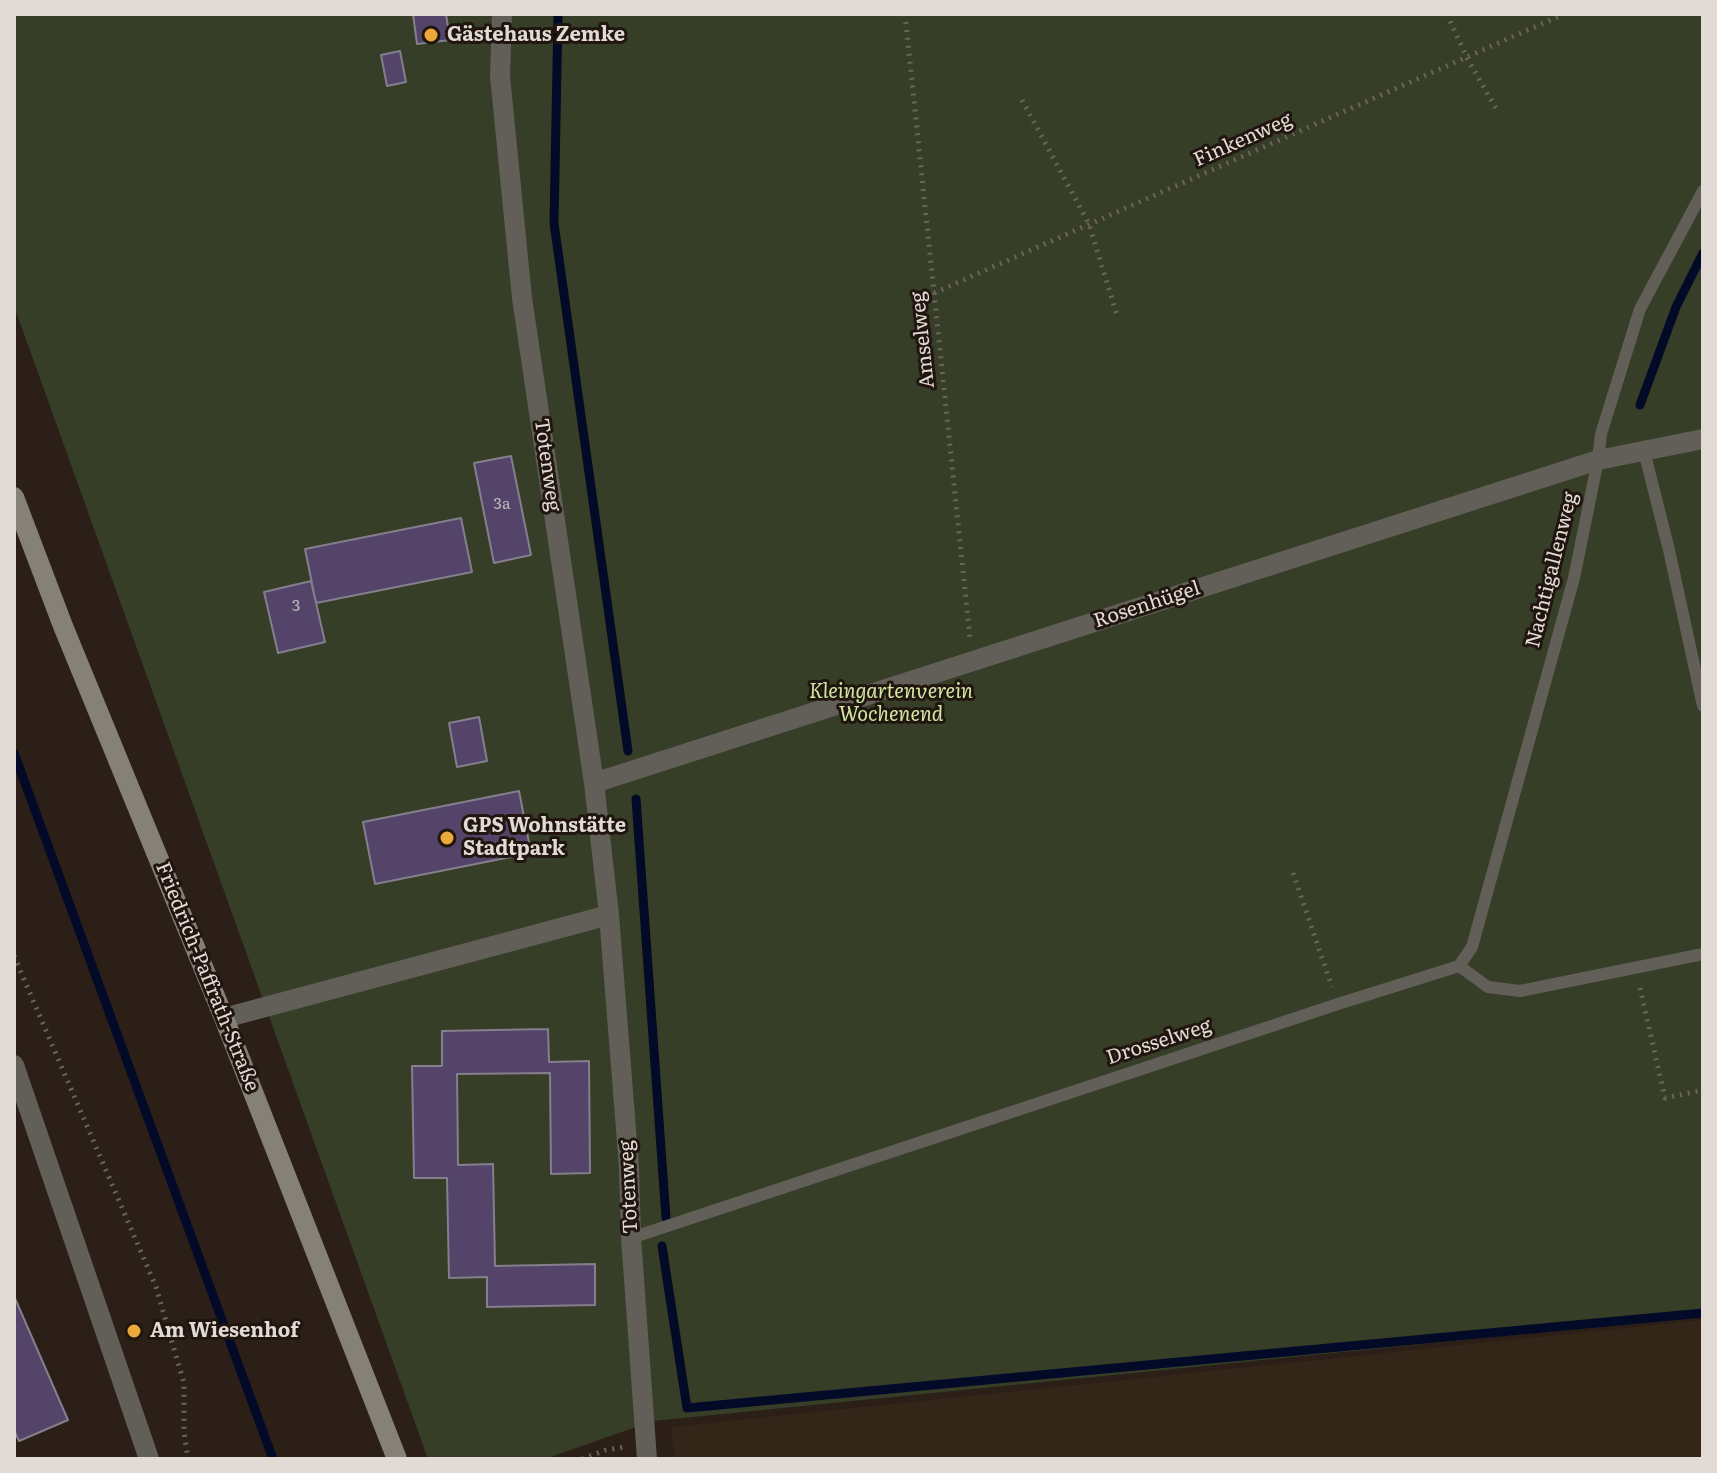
<!DOCTYPE html>
<html>
<head>
<meta charset="utf-8">
<style>
  body { margin:0 }
  #map { position:relative; width:1717px; height:1473px; overflow:hidden; background:#2b1f18; font-family:Literata,serif }
  canvas { display:block }
  .frame { position:absolute; inset:0; border:16px solid #e2dad5; pointer-events:none }
</style>
</head>
<body>
<div id="map">
<canvas width="1717" height="1473"></canvas>
<div class="frame"></div>
</div>
<script>
const ctx = document.querySelector('canvas').getContext('2d');
ctx.lineJoin = 'round';
function paint(path, color) { ctx.fillStyle = color; ctx.fill(path, 'evenodd'); }
const poly = rows => new Path2D(rows.map(r => 'M' + r).join(''));
function stroke(path, color, width, dash) { ctx.strokeStyle = color; ctx.lineWidth = width; ctx.lineCap = dash ? 'butt' : 'round'; ctx.setLineDash(dash || []); ctx.stroke(path); }
function label(font, color, halo, rows, align = 'center') {
  ctx.font = font + ' Literata,serif'; ctx.lineWidth = 6; ctx.setLineDash([]); ctx.textBaseline = 'middle'; ctx.strokeStyle = halo; ctx.fillStyle = color; for (const [text, x, y, turn = 0] of rows) {
    ctx.save(); ctx.translate(x, y); ctx.rotate((+turn || 0) * Math.PI / 180); ctx.textAlign = isNaN(turn) ? turn : align; if (halo) ctx.strokeText(text, 0, 0); ctx.fillText(text, 0, 0); ctx.restore();
  }
}
paint(poly([
  [1703,1320,1703,1459,675,1459,671,1427]
]), '#332619');
paint(poly([
  [14,14,1703,14,1703,1316,653,1421,545,1459,428,1459,14,306]
]), '#363e28');
stroke(poly([
  [558,14,554,223,628,751],
  [1640,405,1676,307,1703,253],
  [14,753,273,1459],
  [636,799,666,1218],
  [662,1246,687,1408,1703,1313]
]), '#020a27', 9);
const building = poly([
  [413,14,446,14,450,40,417,44,413,14],
  [400,51,406,82,387,86,381,55,400,51],
  [511,456,531,555,494,563,474,463,511,456],
  [461,518,472,572,316,603,305,549,461,518],
  [311,581,325,642,278,653,264,592,311,581],
  [479,717,487,761,457,767,449,723,479,717],
  [519,791,531,853,375,884,363,822,519,791],
  [548,1029,549,1062,589,1061,590,1173,551,1174,550,1073,457,1074,458,1165,493,1164,495,1266,595,1264,595,1305,487,1307,487,1277,449,1278,447,1178,414,1178,412,1066,442,1066,442,1031,548,1029],
  [14,1296,68,1420,19,1441,14,1430,14,1296]
]);
paint(building, '#544469');
stroke(building, '#847e8d', 2);
stroke(poly([
  [905,14,970,638],
  [1447,14,1467,58,1498,112],
  [1022,100,1089,224,1117,315],
  [934,293,1564,14],
  [1293,873,1332,987],
  [14,956,156,1287,184,1383,184,1432,188,1459],
  [1640,988,1665,1098,1703,1090],
  [582,1459,606,1450,625,1447]
]), '#6d635c', 5, [2, 6]);
stroke(poly([
  [1644,451,1669,550,1703,706],
  [1459,966,1472,947,1574,578,1598,460,1601,434,1640,309,1703,191],
  [631,1238,1338,1004,1459,966,1488,987,1520,991,1703,954]
]), '#615f58', 12);
stroke(poly([
  [502,14,500,76,522,298,594,783,609,915,629,1167,631,1238,647,1459],
  [594,783,1598,460,1703,439],
  [224,1018,609,915],
  [14,1065,149,1459]
]), '#615f58', 20);
stroke(poly([
  [14,497,63,626,224,1018,397,1459]
]), '#858177', 20);
for (const [x, y, r, color] of [
  [431,35,8,"#eda83b"],
  [447,838,8,"#eda83b"],
  [134,1331,8,"#eda83b"]
]) { const dot = new Path2D(); dot.arc(x, y, r, 0, 2 * Math.PI); ctx.fillStyle = color; ctx.fill(dot); stroke(dot, '#21160f', 3); }
label('16px', '#beb4ba', null, [
  ["3a",502,504],
  ["3",296,606]
]);
label('bold 20px', '#e2dad5', '#21160f', [
  ["Gästehaus Zemke",447,35],
  ["GPS Wohnstätte",463,826],
  ["Stadtpark",463,849],
  ["Am Wiesenhof",150,1331]
], 'left');
label('20px', '#e2dad5', '#21160f', [
  ["Finkenweg",1243,140,-24],
  ["Amselweg",923,340,-96],
  ["Totenweg",547,465,82],
  ["Nachtigallenweg",1552,570,-76],
  ["Rosenhügel",1147,605,-18],
  ["Friedrich-Paffrath-Straße",207,977,68],
  ["Drosselweg",1159,1042,-18],
  ["Totenweg",629,1187,-93]
]);
label('italic 20px', '#d1e8a5', '#21160f', [
  ["Kleingartenverein",891,692],
  ["Wochenend",891,715]
]);
</script>
</body>
</html>
